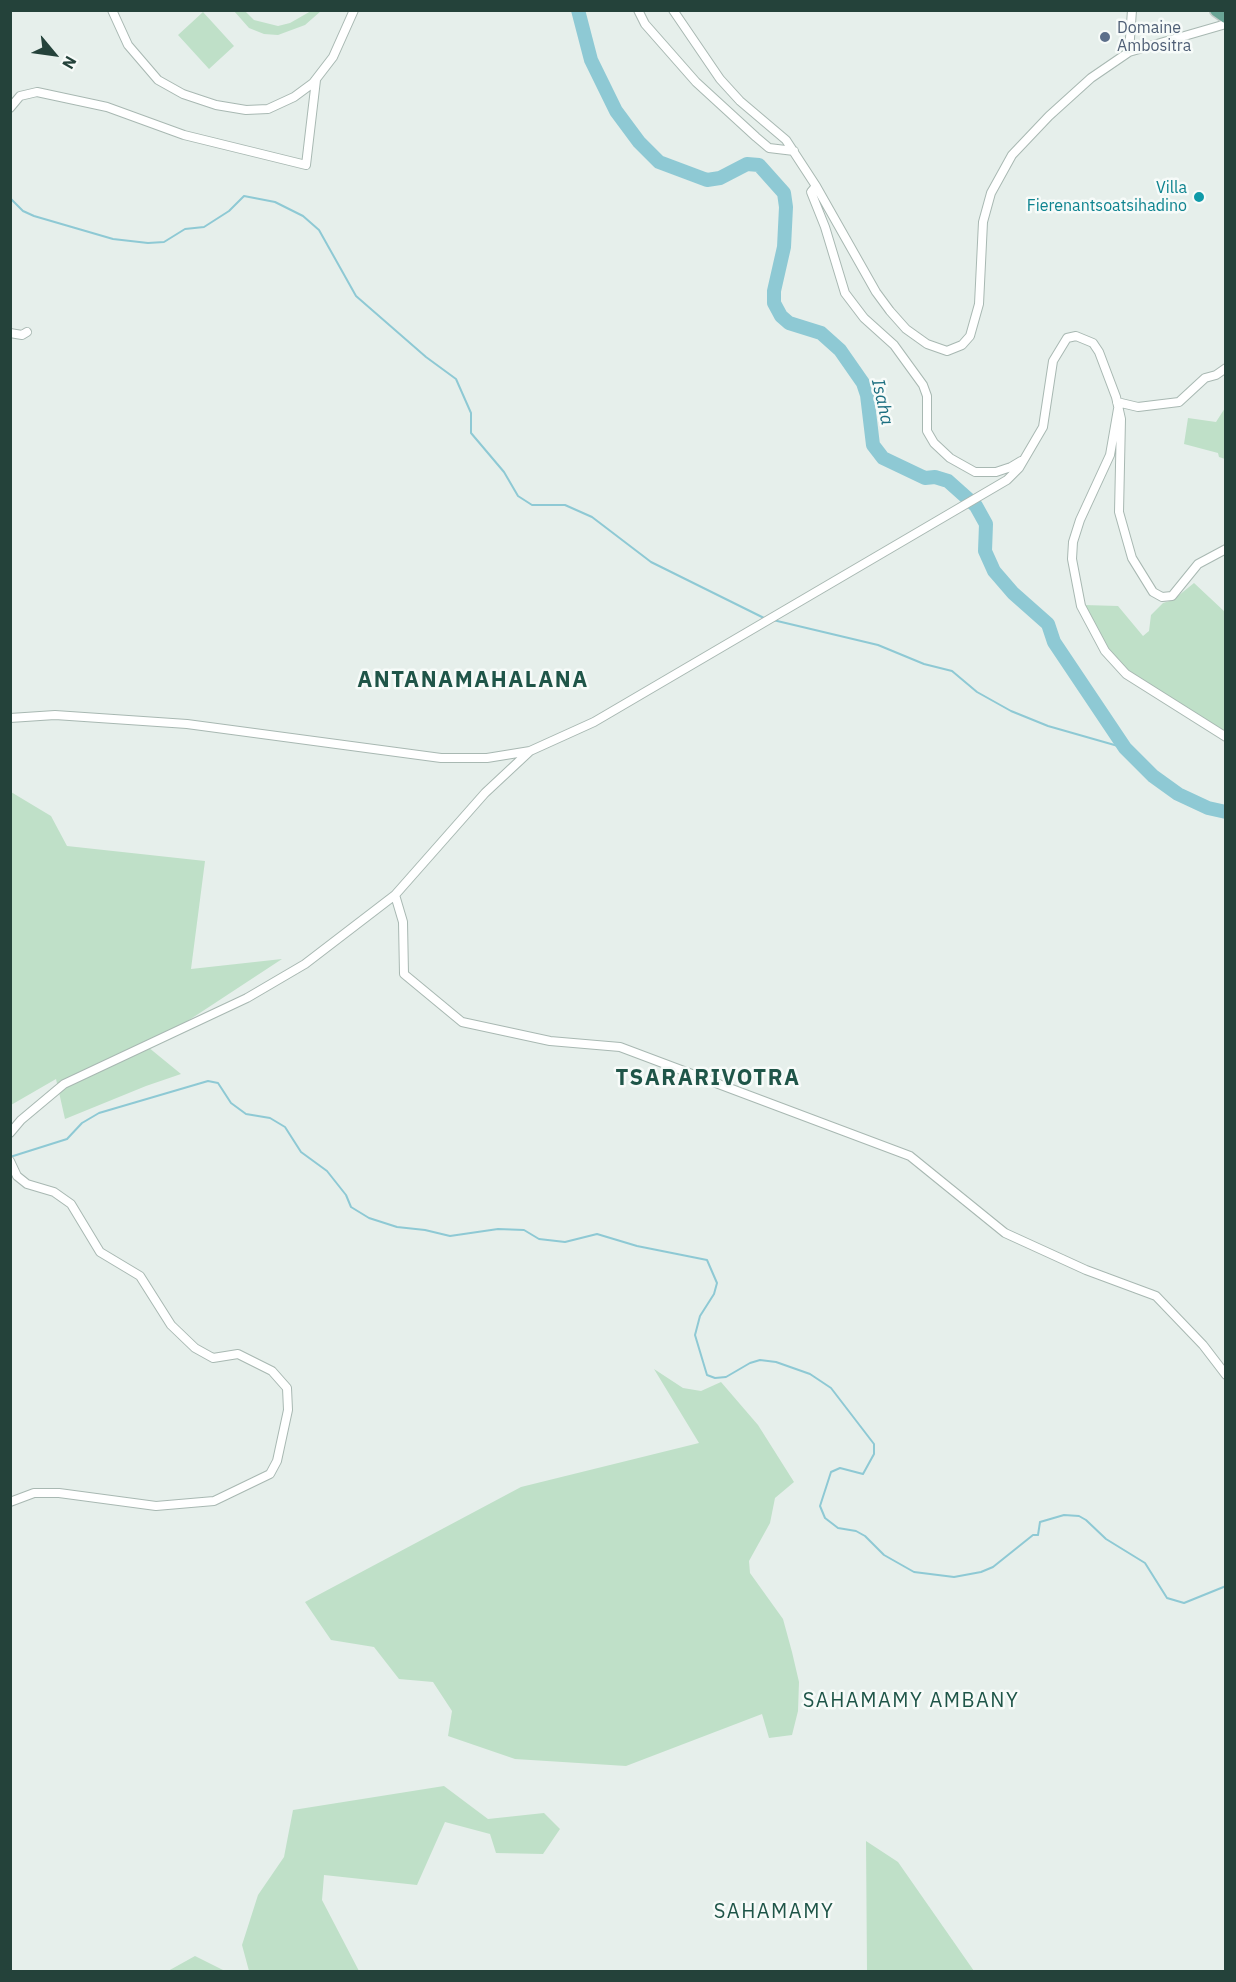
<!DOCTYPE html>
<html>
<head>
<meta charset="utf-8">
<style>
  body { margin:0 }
  #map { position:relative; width:1236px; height:1982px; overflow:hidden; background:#e6efeb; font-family:"IBM Plex Sans",sans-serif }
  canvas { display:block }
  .frame { position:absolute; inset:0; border:12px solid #24423a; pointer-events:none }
  .north { position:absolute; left:24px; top:24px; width:60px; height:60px; -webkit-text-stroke:4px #f7fbf9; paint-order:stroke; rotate:119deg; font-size:16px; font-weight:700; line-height:24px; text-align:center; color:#24423a }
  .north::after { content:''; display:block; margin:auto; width:21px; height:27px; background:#24423a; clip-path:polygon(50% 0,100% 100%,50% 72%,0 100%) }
</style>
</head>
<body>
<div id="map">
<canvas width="1236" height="1982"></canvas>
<div class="frame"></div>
<div class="north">N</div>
</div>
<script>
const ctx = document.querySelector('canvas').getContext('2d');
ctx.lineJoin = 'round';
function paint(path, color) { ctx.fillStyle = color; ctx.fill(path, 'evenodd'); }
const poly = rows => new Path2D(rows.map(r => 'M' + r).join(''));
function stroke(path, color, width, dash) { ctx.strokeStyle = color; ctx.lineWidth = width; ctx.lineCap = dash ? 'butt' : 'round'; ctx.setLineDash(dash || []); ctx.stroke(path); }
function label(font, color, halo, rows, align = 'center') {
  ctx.font = font + ' "IBM Plex Sans",sans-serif'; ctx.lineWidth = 5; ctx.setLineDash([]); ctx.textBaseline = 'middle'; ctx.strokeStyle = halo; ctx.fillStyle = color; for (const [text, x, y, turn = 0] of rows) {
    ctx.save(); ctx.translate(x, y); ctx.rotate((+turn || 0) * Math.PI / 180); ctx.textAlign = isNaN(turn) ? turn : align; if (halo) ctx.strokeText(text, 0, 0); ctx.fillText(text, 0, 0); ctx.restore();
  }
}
paint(poly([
  [234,11,245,11,254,20,278,26,290,23,311,11,321,11,305,25,278,35,264,34,249,28],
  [203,12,234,46,209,69,178,35],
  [1225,408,1225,459,1219,457,1218,453,1184,444,1188,418,1216,422],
  [1194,583,1225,612,1225,734,1128,672,1107,649,1084,605,1118,606,1143,636,1149,631,1151,615,1163,603,1173,600],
  [11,792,51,816,67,846,205,861,191,969,282,959,148,1047,181,1074,146,1086,65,1119,56,1079,11,1105],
  [654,1369,683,1388,701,1391,721,1382,758,1425,794,1482,775,1498,770,1523,749,1561,750,1573,783,1619,792,1652,799,1682,798,1711,792,1735,769,1738,762,1714,626,1766,515,1759,448,1736,452,1711,433,1682,399,1679,374,1647,331,1640,305,1602,521,1487,699,1443],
  [444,1786,488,1819,544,1813,560,1829,543,1854,496,1853,490,1834,445,1822,417,1885,324,1875,322,1900,359,1971,249,1971,242,1945,258,1895,284,1857,293,1810],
  [866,1841,898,1862,974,1971,867,1971],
  [195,1956,225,1971,168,1971]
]), '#bfe0c8');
stroke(poly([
  [10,198,23,211,34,216,113,239,148,243,164,242,185,229,204,227,229,211,244,196,275,202,303,216,319,230,356,296,426,357,456,379,471,413,471,433,504,472,518,496,532,505,565,505,592,517,651,562,764,618],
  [773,620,878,645,924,664,952,671,977,692,1011,711,1048,726,1125,748],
  [10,1157,67,1139,82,1123,99,1113,208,1081,218,1083,231,1103,246,1114,270,1118,285,1127,301,1152,327,1171,346,1195,351,1207,369,1218,397,1227,425,1230,450,1236,498,1229,524,1230,539,1239,565,1242,597,1234,637,1246,707,1260,717,1283,714,1294,700,1316,695,1335,707,1375,715,1378,726,1377,750,1363,760,1360,776,1362,810,1374,831,1388,874,1444,874,1454,863,1474,840,1468,831,1472,820,1506,825,1518,838,1528,856,1531,865,1536,884,1555,914,1572,954,1577,981,1572,993,1567,1033,1535,1038,1535,1040,1522,1064,1515,1079,1516,1086,1520,1106,1539,1145,1563,1167,1598,1184,1603,1226,1586]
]), '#8ec9d4', 2);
stroke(poly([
  [578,10,591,60,616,111,639,142,659,162,707,180,720,178,747,164,759,165,784,193,786,207,784,247,774,291,774,303,781,316,789,323,821,333,840,350,863,383,867,395,873,445,883,458,925,478,935,477,948,481,976,506,986,524,985,551,994,571,1013,593,1048,624,1054,642,1125,748,1153,776,1178,794,1208,808,1226,812]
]), '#8ec9d4', 14);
const minor = poly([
  [112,10,128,45,158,80,183,94,216,105,246,110,268,109,294,97,313,83,333,57,354,10],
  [638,10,645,24,696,82,756,137,769,148,794,151],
  [673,10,720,79,740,101,786,140,816,186,876,292,890,311,906,329,927,344,947,351,962,345,970,336,979,304,983,222,991,193,1012,155,1049,116,1091,78,1129,52,1226,24],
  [1129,52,1132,10],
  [10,108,20,96,37,92,107,107,184,135,306,165,316,80],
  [816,186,811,192,825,227,845,293,864,318,894,345,923,385,927,396,927,431,934,443,950,458,975,472,996,472,1011,467,1021,461],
  [10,333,22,335,27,332],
  [1117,402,1138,407,1179,402,1205,378,1216,375,1226,368],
  [1118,409,1110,455,1080,520,1073,542,1072,559,1081,606,1105,651,1126,674,1226,737],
  [10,718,55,715,187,724,441,758,487,758,530,751,594,722,1007,480,1019,468,1043,427,1053,361,1067,338,1076,336,1093,343,1099,352,1116,397,1121,419,1119,512,1132,558,1153,592,1162,597,1172,596,1198,564,1226,549],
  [395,895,403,922,404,974,462,1022,550,1041,620,1047,910,1156,1005,1233,1086,1270,1156,1296,1203,1345,1226,1375],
  [10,1133,21,1120,64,1084,247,998,305,964,395,895,485,793,530,751],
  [10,1161,17,1176,27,1184,54,1192,71,1204,100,1252,140,1276,171,1325,195,1348,213,1358,238,1354,272,1371,287,1388,288,1410,277,1461,270,1474,214,1501,156,1506,59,1493,34,1493,10,1502]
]);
const primary = poly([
  [1216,10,1226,17]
]);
stroke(minor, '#a8b8b2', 10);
stroke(primary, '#c2cac8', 15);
stroke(minor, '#fff', 8);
stroke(primary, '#6aa596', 12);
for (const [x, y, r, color] of [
  [1105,37,6,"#5c6f8a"],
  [1199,197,6,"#0f9aa8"]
]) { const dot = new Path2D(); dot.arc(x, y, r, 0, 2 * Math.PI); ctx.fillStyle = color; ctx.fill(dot); stroke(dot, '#f7fbf9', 2); }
label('16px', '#4e5e75', '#f7fbf9', [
  ["Domaine",1117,28],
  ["Ambositra",1117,46]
], 'left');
label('16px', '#0d838f', '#f7fbf9', [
  ["Villa",1187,188],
  ["Fierenantsoatsihadino",1187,206]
], 'right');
label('italic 18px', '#1c6f80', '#f7fbf9', [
  ["Isaha",882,402,77]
]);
ctx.letterSpacing = '1.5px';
label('20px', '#1f5548', '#f7fbf9', [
  ["SAHAMAMY AMBANY",911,1701],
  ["SAHAMAMY",774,1912]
]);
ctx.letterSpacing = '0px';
ctx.letterSpacing = '1.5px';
label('bold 22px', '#1f5548', '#f7fbf9', [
  ["ANTANAMAHALANA",473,681],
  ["TSARARIVOTRA",708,1079]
]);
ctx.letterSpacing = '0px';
</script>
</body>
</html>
